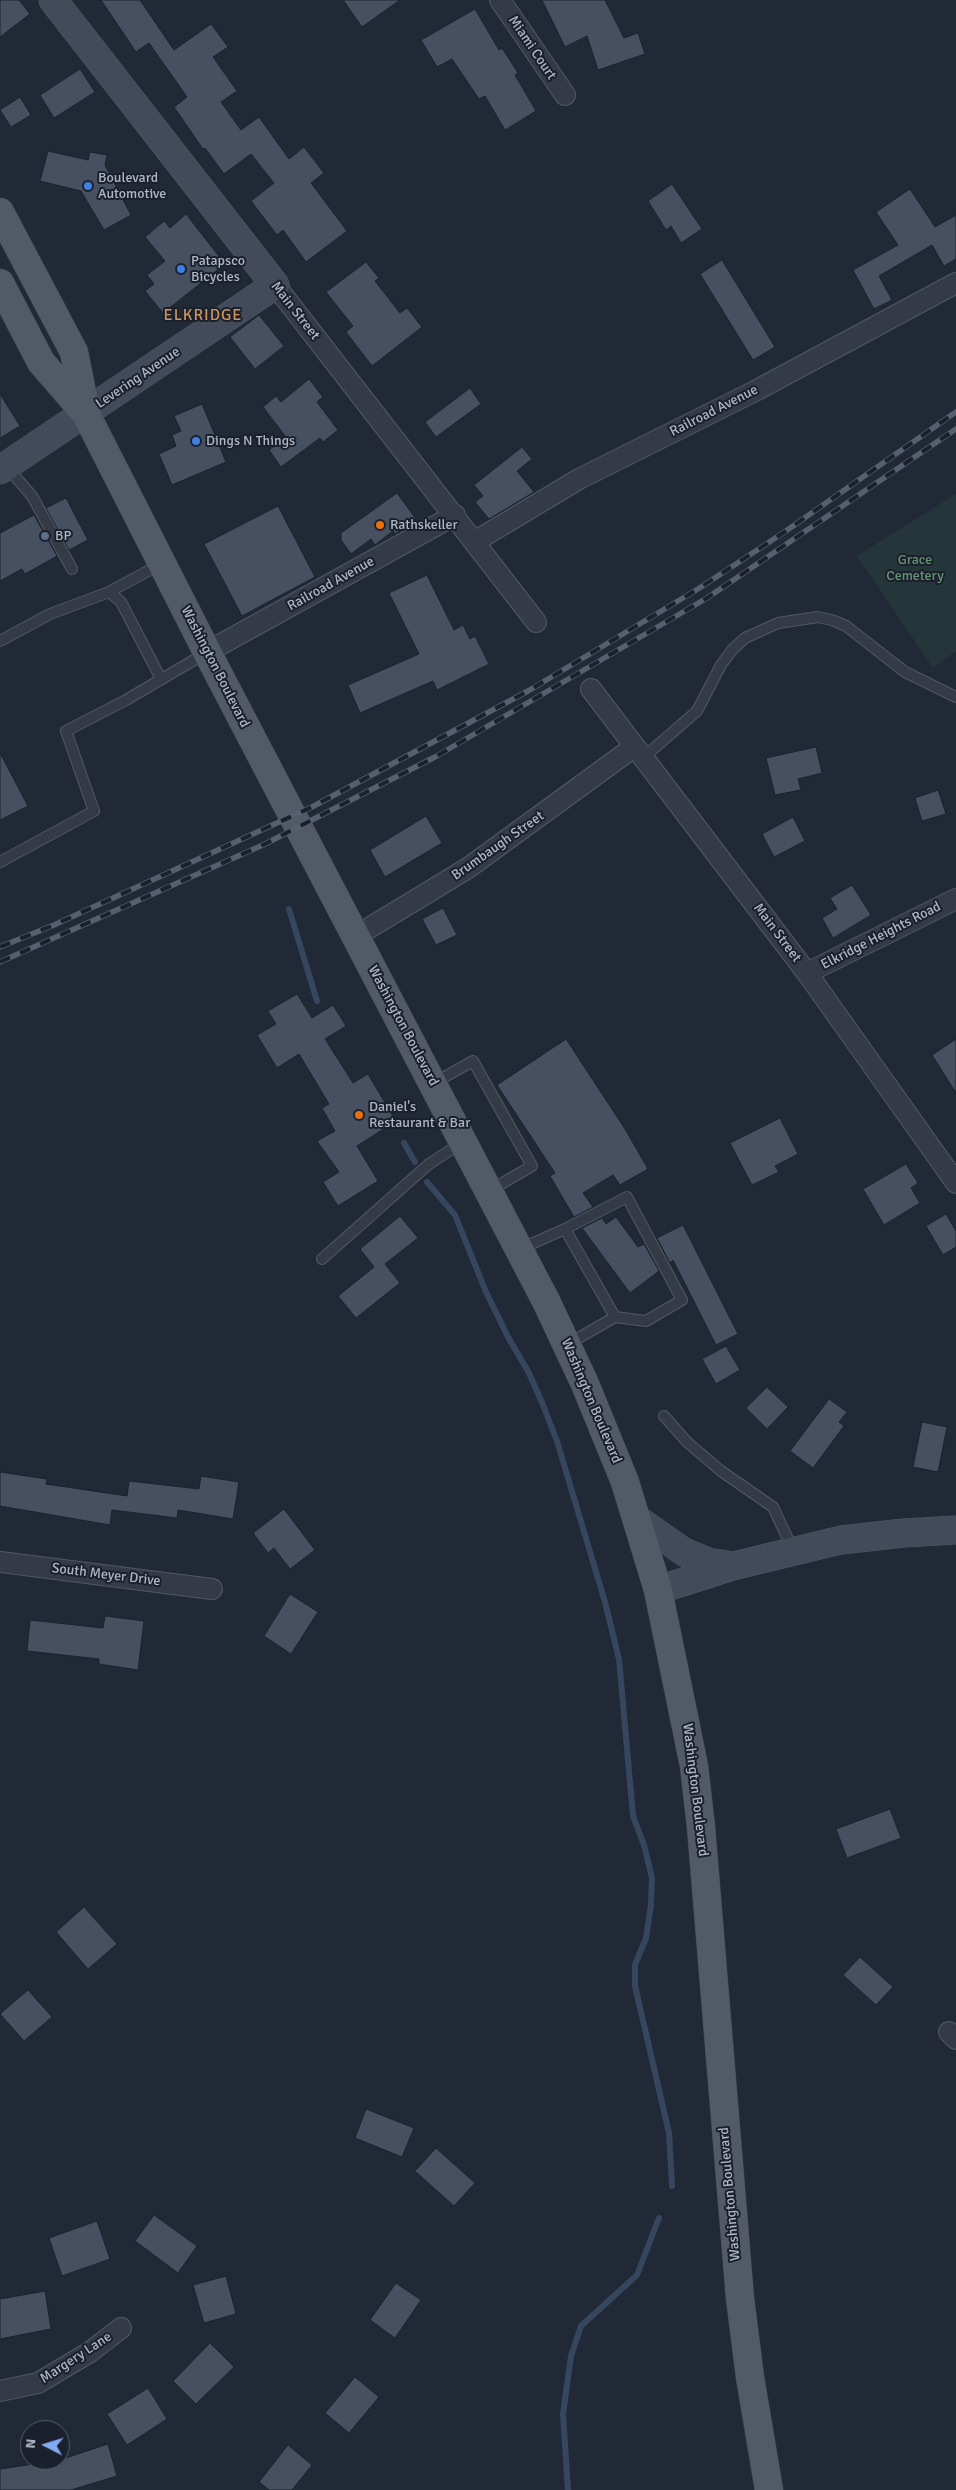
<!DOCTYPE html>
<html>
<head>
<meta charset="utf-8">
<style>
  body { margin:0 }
  #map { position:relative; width:956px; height:2490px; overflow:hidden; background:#212937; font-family:Signika,sans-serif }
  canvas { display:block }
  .north { position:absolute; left:20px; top:2420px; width:50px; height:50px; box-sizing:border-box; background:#1a202c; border:1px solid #565c69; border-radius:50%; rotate:275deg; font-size:14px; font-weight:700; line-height:20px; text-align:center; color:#afb6c4 }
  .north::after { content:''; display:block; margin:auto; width:18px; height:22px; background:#85aaf3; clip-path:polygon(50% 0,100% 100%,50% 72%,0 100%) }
</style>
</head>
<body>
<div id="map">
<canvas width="956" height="2490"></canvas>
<div class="north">N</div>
</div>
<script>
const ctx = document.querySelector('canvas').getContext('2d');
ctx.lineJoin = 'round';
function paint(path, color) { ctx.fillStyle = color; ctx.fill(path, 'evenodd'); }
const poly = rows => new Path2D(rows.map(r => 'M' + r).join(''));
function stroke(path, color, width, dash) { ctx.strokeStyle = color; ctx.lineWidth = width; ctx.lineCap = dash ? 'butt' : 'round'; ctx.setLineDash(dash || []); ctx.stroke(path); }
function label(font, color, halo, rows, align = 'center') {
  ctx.font = font + ' Signika,sans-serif'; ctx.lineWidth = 4; ctx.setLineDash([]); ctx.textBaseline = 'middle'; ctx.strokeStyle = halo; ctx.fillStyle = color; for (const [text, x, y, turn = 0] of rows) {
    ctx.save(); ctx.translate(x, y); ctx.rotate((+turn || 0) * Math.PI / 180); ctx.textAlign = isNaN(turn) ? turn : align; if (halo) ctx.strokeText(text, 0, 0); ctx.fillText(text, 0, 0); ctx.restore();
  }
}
paint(poly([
  [956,494,956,651,933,668,857,556]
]), '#243639');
stroke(poly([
  [289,909,317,1001],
  [404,1143,415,1162],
  [427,1182,455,1215,486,1292,508,1337,529,1373,543,1405,557,1441,605,1602,619,1659,633,1816,644,1845,652,1878,651,1905,646,1938,635,1965,635,1986,669,2133,672,2186],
  [568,2490,563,2414,571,2356,581,2326,637,2275,659,2218]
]), '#37465f', 6);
const building = poly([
  [0,0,19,0,30,14,0,37,0,0],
  [101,0,140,0,174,50,211,24,228,47,213,57,237,91,221,102,241,130,259,117,289,159,304,147,324,173,311,183,347,231,306,262,283,230,277,235,251,201,274,183,251,154,224,174,205,148,203,149,174,107,187,97,149,43,136,52,101,0],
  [343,0,400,0,362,27,343,0],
  [542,0,605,0,624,38,638,33,645,54,598,70,587,36,565,47,542,0],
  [475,9,499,50,502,48,518,73,515,75,536,111,505,130,485,96,479,99,452,59,437,67,421,40,475,9],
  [80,69,95,92,54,118,40,95,80,69],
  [20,97,31,115,11,127,0,110,20,97],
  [48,151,88,160,90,152,107,155,105,165,131,215,104,230,81,191,40,181,48,151],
  [672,184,702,229,681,243,671,226,666,230,648,201,672,184],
  [910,189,935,227,956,215,956,259,944,266,932,245,879,276,892,300,874,309,853,270,898,245,876,212,910,189],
  [186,214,225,264,163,313,145,291,154,284,147,275,165,261,145,237,164,221,170,228,186,214],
  [722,260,775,347,753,360,700,274,722,260],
  [366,262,379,278,375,281,400,313,407,308,422,327,372,366,346,332,353,326,326,292,366,262],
  [259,315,284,346,255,369,230,337,259,315],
  [309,379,323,397,317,402,338,430,323,442,320,438,281,467,269,450,286,437,263,407,276,396,281,402,309,379],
  [470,388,481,404,436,437,425,422,470,388],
  [0,394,20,426,0,438,0,394],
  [202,404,226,462,172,485,159,454,176,446,172,435,181,431,174,416,202,404],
  [522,447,532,459,517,471,534,492,489,519,475,502,483,496,474,485,522,447],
  [397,493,416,519,395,534,393,531,375,545,371,539,351,554,341,540,341,533,397,493],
  [66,498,88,540,69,550,46,508,66,498],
  [278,506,315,577,242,616,204,544,278,506],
  [34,515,57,556,25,574,22,569,0,581,0,533,34,515],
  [427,575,454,630,463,625,470,639,475,636,489,664,437,690,433,681,360,713,348,685,419,654,389,593,427,575],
  [816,747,822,773,798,779,801,790,775,795,766,758,816,747],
  [0,753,28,806,0,820,0,753],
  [938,790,946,814,922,821,915,798,938,790],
  [426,816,442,843,385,877,370,850,426,816],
  [793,817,805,841,774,857,762,834,793,817],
  [852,885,871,915,833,938,822,918,837,909,830,898,852,885],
  [443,908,457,935,436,945,422,919,443,908],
  [297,994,312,1018,333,1005,346,1026,325,1039,353,1083,368,1074,396,1121,357,1146,378,1181,338,1206,323,1182,339,1172,317,1141,335,1131,322,1108,329,1104,299,1054,277,1068,257,1035,276,1024,268,1011,297,994],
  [566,1039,625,1129,648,1169,620,1185,613,1175,583,1193,593,1207,574,1217,550,1176,555,1173,497,1085,566,1039],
  [956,1039,956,1093,932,1055,956,1039],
  [780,1118,798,1154,775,1166,779,1172,752,1185,730,1143,780,1118],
  [906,1164,918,1183,911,1188,920,1203,884,1225,863,1189,906,1164],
  [946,1214,956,1231,956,1247,943,1255,926,1226,946,1214],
  [400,1216,418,1238,385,1264,400,1283,356,1318,338,1296,374,1267,360,1249,400,1216],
  [616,1217,638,1247,644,1244,659,1271,630,1293,582,1228,602,1218,606,1224,616,1217],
  [683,1225,738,1334,716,1345,673,1260,670,1263,657,1238,683,1225],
  [726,1346,740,1370,716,1384,702,1359,726,1346],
  [767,1387,788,1407,767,1429,746,1408,767,1387],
  [829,1399,847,1412,839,1422,844,1426,813,1468,790,1451,829,1399],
  [922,1422,947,1427,938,1472,913,1467,922,1422],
  [0,1472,47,1479,46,1484,127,1496,129,1481,199,1489,201,1476,239,1482,233,1519,178,1510,177,1518,112,1510,110,1525,0,1506,0,1472],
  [284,1509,315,1550,290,1569,274,1548,268,1553,253,1533,284,1509],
  [290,1594,318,1612,291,1654,264,1636,290,1594],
  [105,1616,144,1621,138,1670,99,1664,99,1659,27,1651,30,1620,103,1628,105,1616],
  [890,1809,901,1838,847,1858,836,1829,890,1809],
  [84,1907,117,1944,88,1969,56,1932,84,1907],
  [860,1957,893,1987,876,2005,843,1975,860,1957],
  [28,1990,52,2017,24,2041,0,2014,28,1990],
  [366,2109,414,2128,402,2157,355,2138,366,2109],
  [436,2148,475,2183,454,2206,415,2171,436,2148],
  [154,2215,197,2246,178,2273,135,2241,154,2215],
  [97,2221,110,2259,62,2276,49,2238,97,2221],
  [226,2276,236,2314,204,2323,193,2285,226,2276],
  [396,2283,421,2300,395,2338,370,2320,396,2283],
  [45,2291,51,2329,0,2339,0,2299,45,2291],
  [210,2343,234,2367,196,2404,173,2381,210,2343],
  [355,2377,379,2397,349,2433,325,2413,355,2377],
  [148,2388,167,2419,127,2445,107,2414,148,2388],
  [108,2444,117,2476,71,2490,0,2490,0,2469,60,2460,108,2444],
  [288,2445,312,2465,292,2490,269,2490,259,2482,288,2445]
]);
paint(building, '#475061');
stroke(building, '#1c222e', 1);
const lane = poly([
  [7,467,32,496,72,569],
  [109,592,121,602,161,679],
  [0,641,50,614,109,592,161,564],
  [643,758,697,711,721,665,732,650,745,638,778,623,818,617,832,620,846,626,905,672,956,697],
  [0,862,94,811,66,731,126,700,206,653],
  [434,1083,473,1061,532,1166,489,1191],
  [565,1229,627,1197,682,1300,646,1321,615,1317],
  [520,1249,565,1229,615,1317,568,1344],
  [322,1259,429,1164,461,1143],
  [664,1416,687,1442,721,1471,773,1507,793,1550]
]);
const street = poly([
  [500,0,565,95],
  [275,285,536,622],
  [474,542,579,479,757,390,956,283],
  [207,652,455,515],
  [591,689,807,973,956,1183],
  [356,936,468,868,634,747],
  [807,973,956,899],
  [0,1562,212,1589],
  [949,2032,956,2039],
  [0,2391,38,2383,90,2352,121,2328]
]);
const secondary = poly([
  [0,470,275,285,53,0],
  [637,1519,684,1552,708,1562,733,1566],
  [658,1590,733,1566,841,1540,904,1533,956,1530]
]);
const primary = poly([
  [0,212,74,352,86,412],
  [0,283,41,362,86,414,207,652,546,1301,585,1384,625,1482,658,1590,694,1766,701,1827,740,2298,750,2377,769,2490]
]);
stroke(lane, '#525965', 12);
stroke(street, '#525965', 22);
stroke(secondary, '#525965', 29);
stroke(primary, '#3e4451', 29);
stroke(lane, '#343b47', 10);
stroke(street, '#343b47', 20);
stroke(secondary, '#434a5a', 28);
stroke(primary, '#525a67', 28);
const rail = poly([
  [0,947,54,925,312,807,528,691,698,589,783,533,956,412],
  [0,962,265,844,435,757,707,598,956,429]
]);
stroke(rail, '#565f6e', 5.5);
stroke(rail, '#1a202c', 4, [11]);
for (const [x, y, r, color] of [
  [88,186,5,"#3f7fe0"],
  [181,269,5,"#3f7fe0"],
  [196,441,5,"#3f7fe0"],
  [380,525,5,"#e8710a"],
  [45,536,5,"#5c6f8a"],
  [359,1115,5,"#e8710a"]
]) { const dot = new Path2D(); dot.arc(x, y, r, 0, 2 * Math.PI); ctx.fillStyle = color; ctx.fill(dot); stroke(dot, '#1a202c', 2); }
label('14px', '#afb6c4', '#1a202c', [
  ["Miami Court",532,48,56],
  ["Main Street",295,311,52],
  ["Levering Avenue",138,378,-34],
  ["Railroad Avenue",714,411,-27],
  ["Railroad Avenue",331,584,-29],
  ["Washington Boulevard",215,667,63],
  ["Brumbaugh Street",498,846,-35],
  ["Main Street",777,933,53],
  ["Elkridge Heights Road",881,936,-27],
  ["Washington Boulevard",403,1026,62],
  ["Washington Boulevard",591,1401,67],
  ["South Meyer Drive",106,1575,7],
  ["Washington Boulevard",695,1790,83],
  ["Washington Boulevard",730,2194,-95],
  ["Margery Lane",76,2358,-33]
]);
label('14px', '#afb6c4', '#1a202c', [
  ["Boulevard",98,178],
  ["Automotive",98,194],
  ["Patapsco",191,261],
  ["Bicycles",191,277],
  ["Dings N Things",206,441],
  ["Rathskeller",390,525],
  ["BP",55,536],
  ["Daniel's",369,1107],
  ["Restaurant & Bar",369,1123]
], 'left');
label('14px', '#679374', '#1a202c', [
  ["Grace",915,560],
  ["Cemetery",915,576]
]);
ctx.letterSpacing = '1px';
label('16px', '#ce955f', '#1a202c', [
  ["ELKRIDGE",203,316]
]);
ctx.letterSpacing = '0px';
</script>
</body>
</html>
